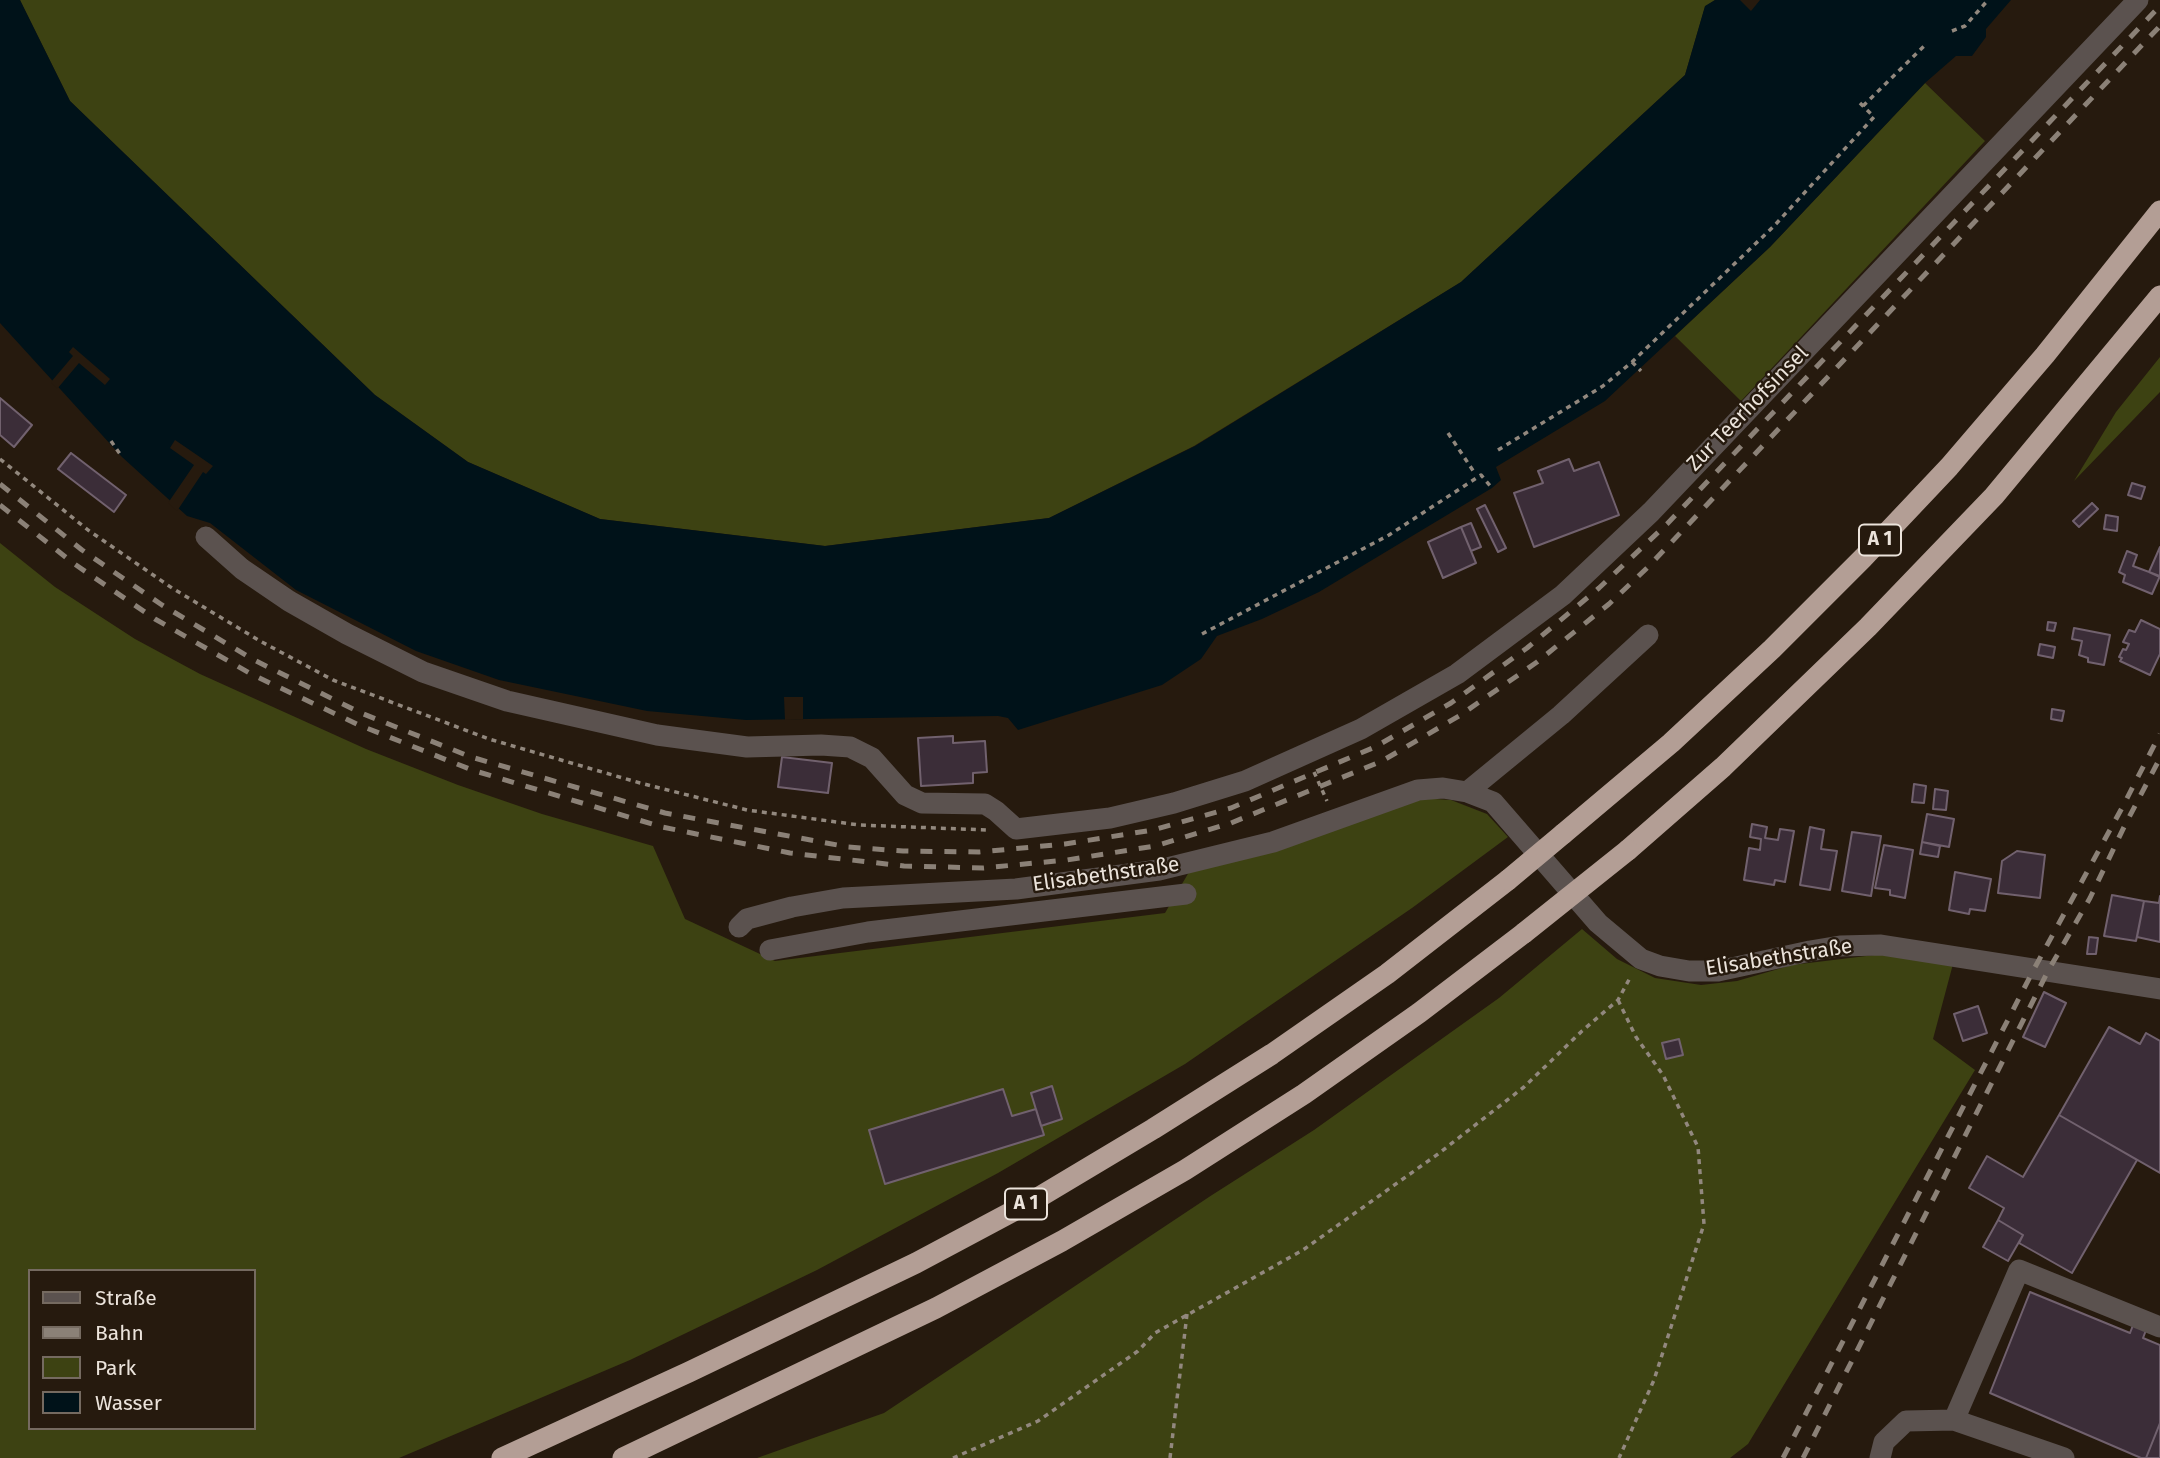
<!DOCTYPE html>
<html>
<head>
<meta charset="utf-8">
<style>
  body { margin:0 }
  #map { position:relative; width:2160px; height:1458px; overflow:hidden; background:#261a0e; font-family:"Fira Sans",sans-serif }
  canvas { display:block }
  .legend { position:absolute; left:28px; top:1269px; width:228px; height:161px; box-sizing:border-box; background:#261a0e; border:2px solid #756a60; margin:0; padding:9px 12px; list-style:none; font-size:21px; color:#ebe3db }
  .legend li { display:flex; align-items:center; gap:14px; height:35px }
  .legend b { width:35px; border:2px solid #756a60 }
</style>
</head>
<body>
<div id="map">
<canvas width="2160" height="1458"></canvas>
<ul class="legend">
<li><b style="height:9px;background:#5b524f"></b>Straße</li>
<li><b style="height:9px;background:#8b8177"></b>Bahn</li>
<li><b style="height:19px;background:#3d4212"></b>Park</li>
<li><b style="height:19px;background:#001219"></b>Wasser</li>
</ul>
</div>
<script>
const ctx = document.querySelector('canvas').getContext('2d');
ctx.lineJoin = 'round';
function paint(path, color) { ctx.fillStyle = color; ctx.fill(path, 'evenodd'); }
const poly = rows => new Path2D(rows.map(r => 'M' + r).join(''));
function stroke(path, color, width, dash) { ctx.strokeStyle = color; ctx.lineWidth = width; ctx.lineCap = dash ? 'butt' : 'round'; ctx.setLineDash(dash || []); ctx.stroke(path); }
function label(font, color, halo, rows, align = 'center') {
  ctx.font = font + ' "Fira Sans",sans-serif'; ctx.lineWidth = 5; ctx.setLineDash([]); ctx.textBaseline = 'middle'; ctx.strokeStyle = halo; ctx.fillStyle = color; for (const [text, x, y, turn = 0] of rows) {
    ctx.save(); ctx.translate(x, y); ctx.rotate((+turn || 0) * Math.PI / 180); ctx.textAlign = isNaN(turn) ? turn : align; if (halo) ctx.strokeText(text, 0, 0); ctx.fillText(text, 0, 0); ctx.restore();
  }
}
paint(poly([
  [20,0,1715,0,1705,7,1685,75,1461,282,1194,446,1049,518,825,546,600,519,468,462,375,395,70,101],
  [1925,83,1985,141,1741,401,1675,336,1770,247],
  [2160,357,2160,392,2074,481,2116,412],
  [0,543,55,587,135,639,200,674,366,749,458,785,542,814,653,846,685,919,775,961,1165,913,1189,872,1419,798,1451,800,1487,814,1508,837,1412,908,1185,1064,998,1173,817,1270,630,1360,399,1458,0,1458],
  [30,1271,254,1271,254,1428,30,1428],
  [1582,929,1617,959,1655,978,1701,985,1737,981,1792,965,1891,953,1953,964,1933,1039,1975,1070,1748,1444,1730,1458,757,1458,884,1413,1212,1195,1314,1130,1499,998]
]), '#3d4212');
paint(poly([
  [0,0,20,0,70,101,375,395,468,462,600,519,825,546,1049,518,1195,446,1461,282,1685,75,1705,6,1715,0,1740,0,1751,11,1760,0,2011,0,1986,29,1986,37,1972,56,1956,56,1925,83,1770,247,1605,401,1496,467,1501,480,1492,488,1319,592,1262,619,1217,636,1201,659,1162,685,1018,730,1008,718,998,716,746,720,647,711,499,680,416,651,296,590,210,523,187,516,122,457,0,323]
]), '#001219');
paint(poly([
  [73,347,110,379,105,385,79,363,57,389,51,382,73,356,69,352],
  [175,440,213,466,206,474,203,472,177,511,168,503,194,465,170,448],
  [784,697,803,697,803,719,785,720]
]), '#261a0e');
const building = poly([
  [0,398,32,425,14,447,0,435,0,398],
  [71,453,126,495,114,512,58,469,71,453],
  [1569,459,1574,471,1599,462,1619,515,1534,547,1514,493,1543,483,1538,471,1569,459],
  [2132,483,2145,487,2141,499,2128,495,2132,483],
  [2092,503,2098,509,2079,527,2073,521,2092,503],
  [1485,505,1506,548,1498,552,1477,509,1485,505],
  [2106,515,2118,517,2117,531,2104,529,2106,515],
  [1471,523,1481,547,1471,551,1461,527,1471,523],
  [1461,527,1476,563,1443,578,1428,542,1461,527],
  [2160,547,2160,577,2149,572,2160,547],
  [2127,551,2137,555,2133,566,2160,576,2152,594,2123,582,2125,575,2119,572,2127,551],
  [2141,620,2160,629,2160,654,2150,675,2120,661,2122,658,2119,657,2123,649,2126,650,2129,644,2123,642,2129,630,2135,632,2141,620],
  [2048,622,2056,623,2054,631,2047,630,2048,622],
  [2074,628,2110,635,2104,665,2088,662,2088,658,2079,655,2082,641,2072,639,2074,628],
  [2040,644,2055,647,2053,658,2038,655,2040,644],
  [2052,709,2064,711,2062,721,2051,719,2052,709],
  [953,736,953,743,985,741,987,772,973,773,973,783,921,786,918,738,953,736],
  [782,757,832,763,828,793,778,787,782,757],
  [1914,784,1926,786,1924,803,1912,802,1914,784],
  [1935,789,1948,791,1946,810,1933,809,1935,789],
  [1927,814,1954,819,1949,847,1922,842,1927,814],
  [1752,824,1767,827,1765,838,1778,840,1780,829,1794,831,1785,882,1775,880,1774,885,1744,880,1749,848,1760,850,1761,839,1750,837,1752,824],
  [1810,827,1824,830,1821,849,1837,851,1830,890,1800,885,1810,827],
  [1852,832,1881,836,1871,896,1842,891,1852,832],
  [1922,842,1940,846,1938,857,1920,854,1922,842],
  [1884,845,1913,850,1905,898,1890,895,1890,890,1875,888,1884,845],
  [2017,851,2045,855,2040,898,1998,893,2002,861,2017,851],
  [1955,872,1991,879,1985,911,1970,909,1969,914,1949,910,1955,872],
  [2112,895,2144,901,2136,941,2104,936,2112,895],
  [2160,896,2160,942,2137,937,2144,901,2159,903,2160,896],
  [2089,937,2098,938,2096,954,2087,954,2089,937],
  [2044,992,2066,1003,2045,1047,2023,1037,2044,992],
  [1978,1006,1987,1033,1963,1041,1954,1014,1978,1006],
  [2109,1027,2140,1044,2146,1033,2160,1041,2160,1173,2059,1115,2109,1027],
  [1679,1039,1683,1055,1666,1059,1662,1043,1679,1039],
  [1052,1086,1062,1119,1041,1126,1031,1093,1052,1086],
  [1003,1089,1012,1116,1036,1109,1044,1135,885,1184,869,1130,1003,1089],
  [2059,1115,2137,1160,2072,1273,2019,1243,2023,1235,1998,1220,2004,1208,1969,1188,1987,1156,2023,1177,2059,1115],
  [1998,1220,2023,1235,2008,1261,1983,1247,1998,1220],
  [2030,1292,2130,1333,2135,1320,2148,1325,2143,1338,2160,1345,2160,1423,2146,1458,2141,1458,1990,1393,2030,1292],
  [2160,1423,2160,1458,2146,1458,2160,1423]
]);
paint(building, '#3b2d38');
stroke(building, '#71616e', 2);
stroke(poly([
  [1952,31,1965,26,1988,0],
  [1863,106,1924,46],
  [1632,362,1641,371],
  [1448,433,1474,472],
  [111,441,122,457],
  [1498,450,1603,386,1632,362,1774,226,1874,117,1858,101],
  [0,459,88,530,172,588,260,641,333,680,489,739,640,783,747,810,859,825,987,830],
  [1202,634,1389,535,1481,475,1492,488],
  [1314,772,1327,801],
  [1618,1000,1636,1037,1663,1075,1698,1147,1704,1224,1654,1380,1619,1458],
  [953,1458,1038,1421,1138,1351,1155,1333,1303,1250,1438,1154,1524,1087,1582,1031,1618,1000,1631,976],
  [1170,1458,1187,1314]
]), '#92887e', 3.5, [5, 5]);
stroke(poly([
  [206,537,242,569,289,601,347,634,423,672,507,701,657,735,747,747,821,745,850,747,872,758,905,795,922,803,985,804,996,811,1016,829,1110,818,1174,803,1245,781,1361,729,1457,674,1563,595,1651,512,2138,0],
  [1467,792,1561,715,1648,635],
  [739,927,747,919,792,907,843,898,1016,889,1159,870,1273,842,1418,790,1443,788,1467,792,1493,802,1598,923,1641,959,1660,966,1689,971,1718,971,1810,951,1840,946,1881,945,2160,989],
  [770,950,868,932,1186,894],
  [1880,1458,1884,1442,1906,1421,1954,1420],
  [2064,1458,1954,1420,2019,1270,2160,1327]
]), '#5b524f', 21);
stroke(poly([
  [1563,834,1671,743,1772,649,1863,558,1949,467,2045,355,2160,211],
  [1628,850,1723,767,1868,627,1994,496,2160,296],
  [502,1458,689,1372,916,1263,1036,1199,1153,1129,1272,1054,1387,974,1508,880],
  [623,1458,936,1308,1062,1241,1185,1170,1304,1094,1419,1013,1524,933]
]), '#b39e95', 21);
stroke(poly([
  [0,484,82,550,162,605,254,660,361,713,471,757,665,813,848,847,903,851,979,852,1065,844,1153,830,1231,808,1375,747,1451,703,1527,648,1599,588,1667,524,2160,6],
  [0,505,73,563,155,619,253,675,359,725,472,770,662,827,790,853,904,866,983,868,1067,860,1155,846,1231,823,1382,761,1459,716,1537,662,1609,604,1648,567,2160,26],
  [1783,1458,2034,969,2123,806,2160,734],
  [1803,1458,2048,971,2090,898,2124,827,2160,758]
]), '#8b8177', 5, [12, 12]);
stroke(poly([
  [1508,880,1563,834],
  [1524,933,1628,850]
]), '#b39e95', 21);
for (const [x, y, w] of [
  [1880,540,42],
  [1026,1204,42]
]) { const box = new Path2D(); box.roundRect(x - w / 2, y - 15.5, w, 31, 5); ctx.fillStyle = '#261a0e'; ctx.fill(box); stroke(box, '#ebe3db', 2); }
label('bold 19px', '#ebe3db', null, [
  ["A 1",1880,540],
  ["A 1",1026,1204]
]);
label('21px', '#ebe3db', '#261a0e', [
  ["Zur Teerhofsinsel",1748,409,-46],
  ["Elisabethstraße",1106,875,-8],
  ["Elisabethstraße",1779,958,-9]
]);
</script>
</body>
</html>
